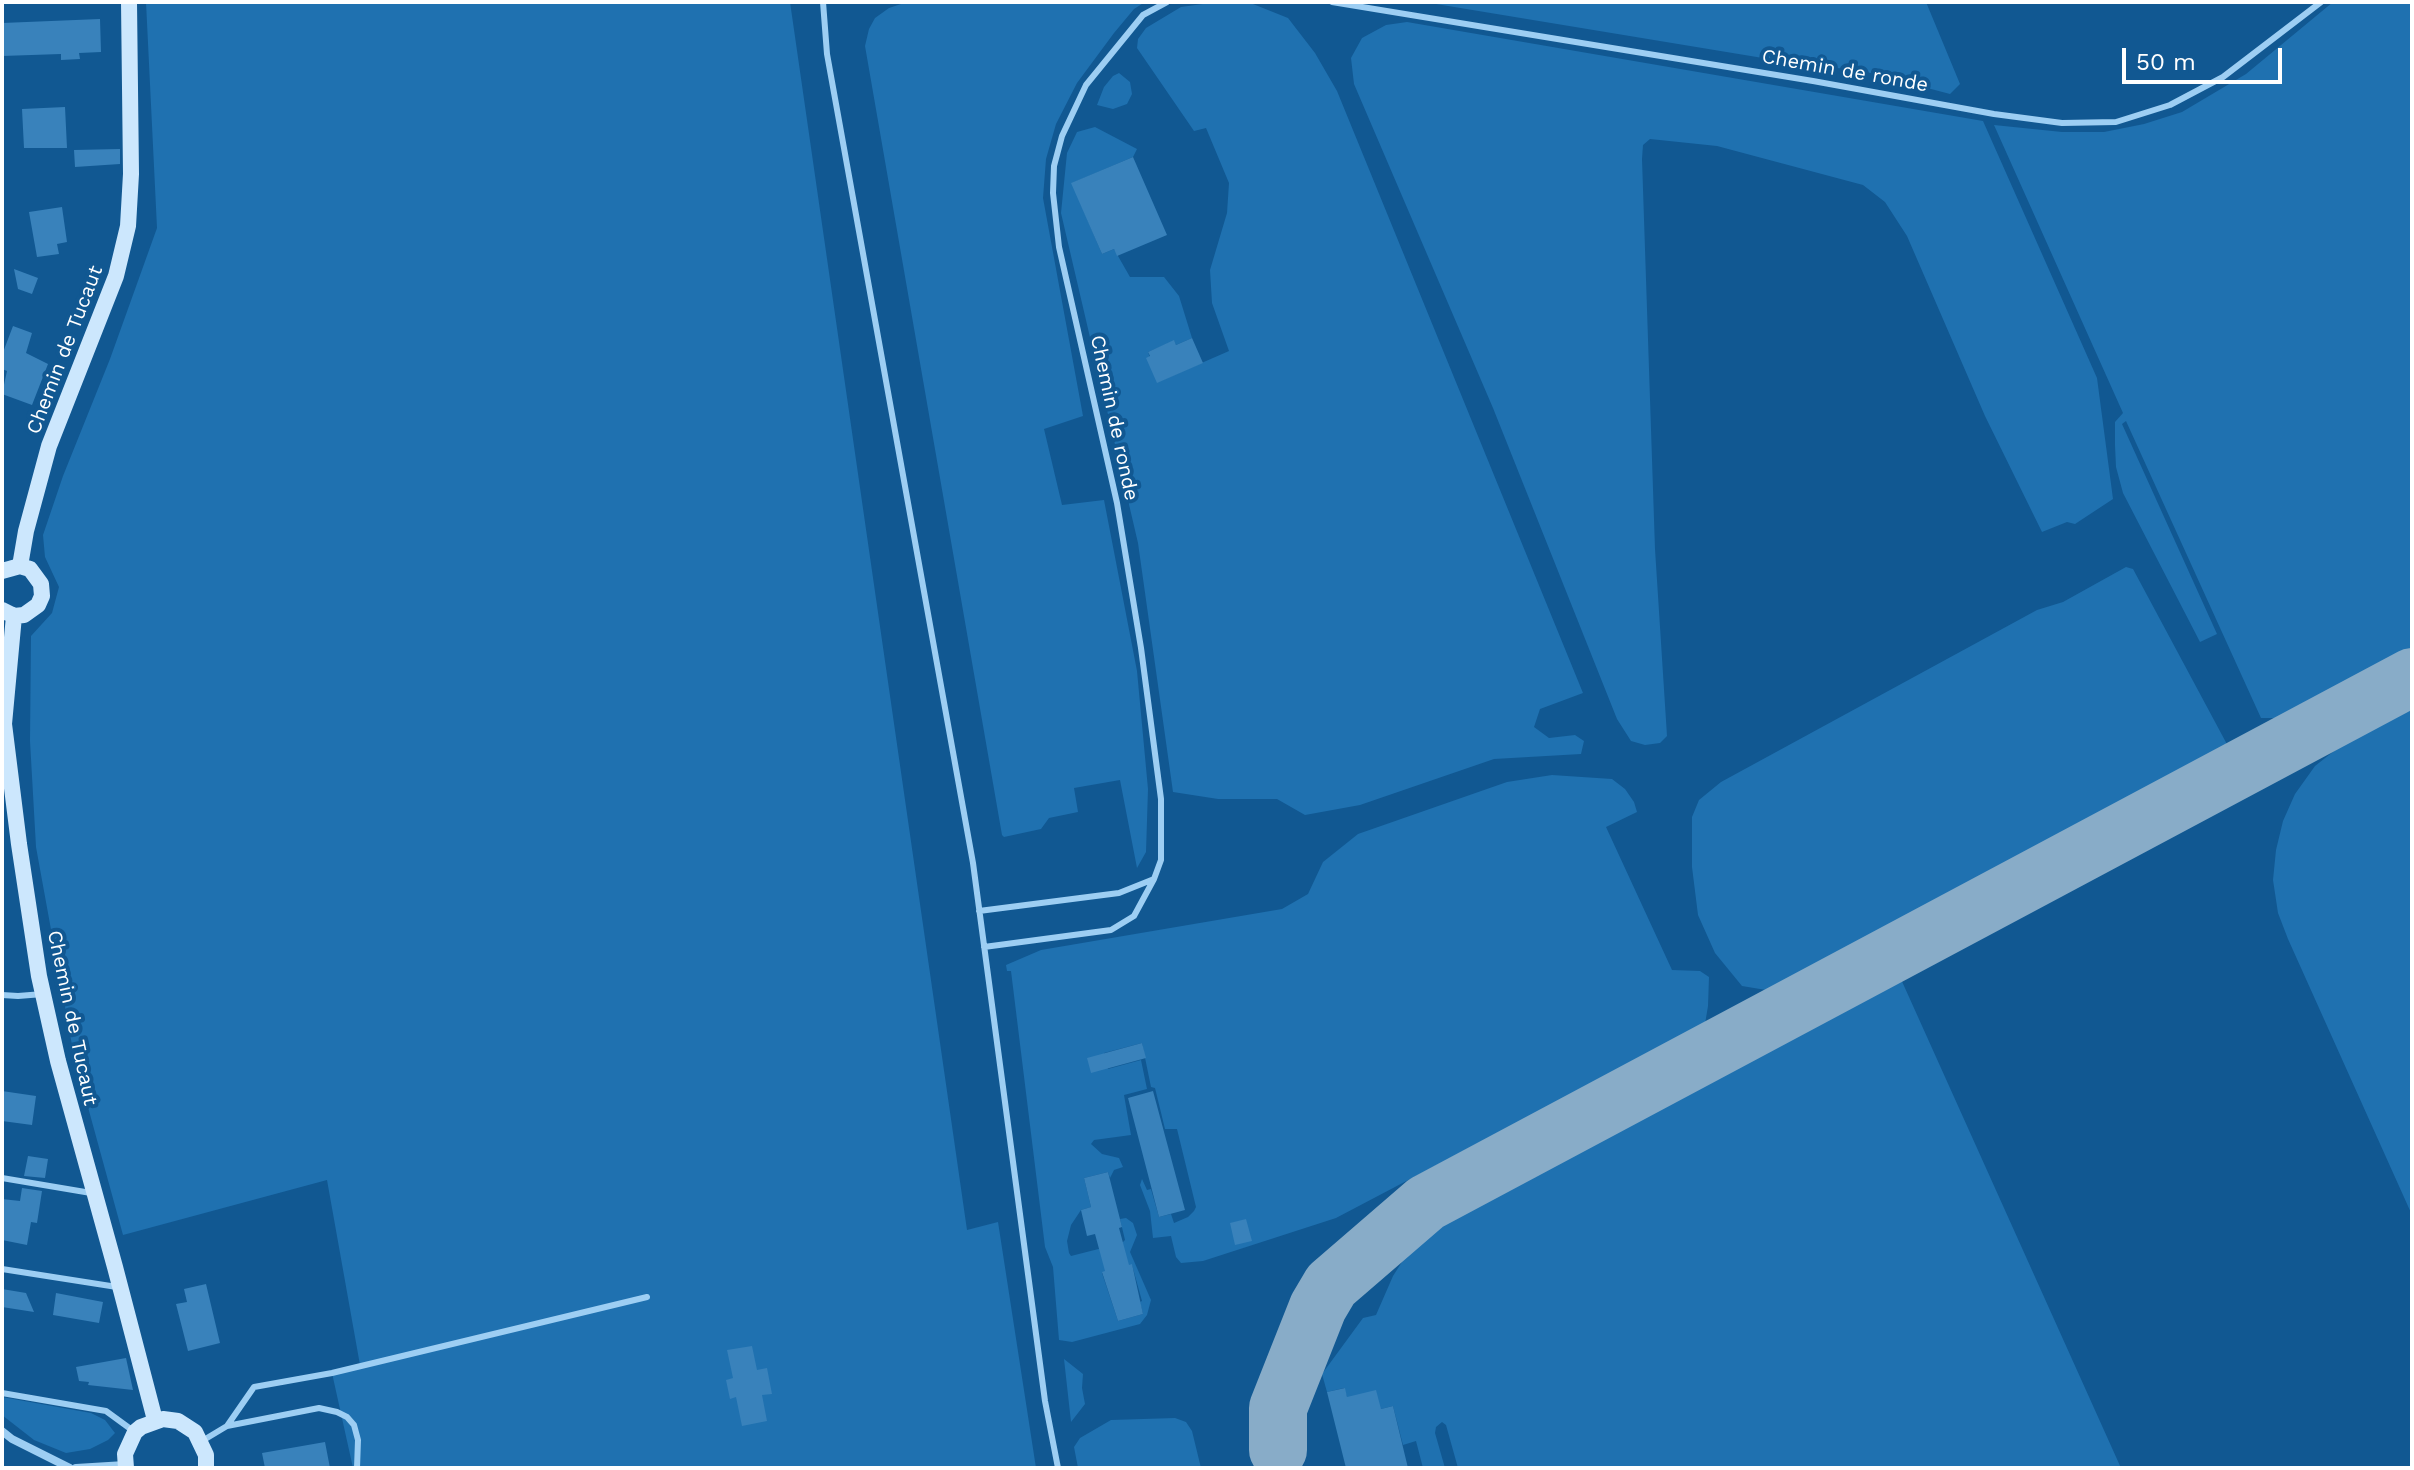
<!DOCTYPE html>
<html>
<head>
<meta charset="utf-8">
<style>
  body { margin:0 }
  #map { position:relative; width:2414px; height:1470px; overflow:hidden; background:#115892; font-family:"Work Sans",sans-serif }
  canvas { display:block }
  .frame { position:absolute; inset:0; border:4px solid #fff; pointer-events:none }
  .scale { position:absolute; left:2122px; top:48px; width:160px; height:36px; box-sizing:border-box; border:4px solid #fff; border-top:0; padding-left:10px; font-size:24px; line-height:28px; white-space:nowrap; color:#fff; -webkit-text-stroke:6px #115892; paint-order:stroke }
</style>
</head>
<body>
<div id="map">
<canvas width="2414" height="1470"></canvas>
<div class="frame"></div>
<div class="scale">50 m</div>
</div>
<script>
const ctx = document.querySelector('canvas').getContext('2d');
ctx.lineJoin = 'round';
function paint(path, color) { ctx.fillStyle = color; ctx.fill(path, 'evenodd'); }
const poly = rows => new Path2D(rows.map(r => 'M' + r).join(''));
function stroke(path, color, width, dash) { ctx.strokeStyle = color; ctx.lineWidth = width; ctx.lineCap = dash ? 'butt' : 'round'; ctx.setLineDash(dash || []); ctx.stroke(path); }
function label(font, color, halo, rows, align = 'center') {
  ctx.font = font + ' "Work Sans",sans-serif'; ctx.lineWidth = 8; ctx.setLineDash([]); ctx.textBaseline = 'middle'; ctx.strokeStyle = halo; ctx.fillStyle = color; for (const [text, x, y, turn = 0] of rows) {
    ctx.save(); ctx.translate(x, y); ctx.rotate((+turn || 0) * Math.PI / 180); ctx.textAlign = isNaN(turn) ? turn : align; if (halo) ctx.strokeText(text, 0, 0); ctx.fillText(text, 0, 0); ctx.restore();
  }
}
paint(poly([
  [146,2,790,2,967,1230,998,1222,1036,1468,353,1468,332,1373,360,1365,327,1180,123,1235,74,1056,36,847,30,741,31,636,52,613,59,587,45,557,43,535,63,476,110,359,157,228],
  [907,2,1145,2,1134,9,1114,33,1077,83,1056,124,1046,159,1043,198,1083,416,1044,429,1062,505,1104,500,1137,671,1148,789,1146,852,1137,868,1120,780,1074,788,1078,812,1049,818,1041,829,1004,837,1002,835,865,46,869,29,875,18,889,8],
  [1217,2,1253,4,1288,18,1315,53,1337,91,1583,693,1540,709,1534,727,1549,738,1575,735,1584,741,1581,754,1494,759,1360,805,1305,815,1277,799,1218,799,1173,792,1138,543,1061,213,1067,153,1077,132,1095,127,1137,149,1133,157,1072,183,1102,254,1114,249,1130,277,1164,277,1179,296,1192,338,1176,345,1174,341,1148,352,1158,382,1229,351,1212,303,1210,270,1227,213,1229,183,1206,128,1194,131,1137,48,1138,39,1146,28,1181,7],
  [1424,2,1926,2,1960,84,1950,94,1863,71,1793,63],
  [2333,2,2412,2,2412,650,2283,718,2261,718,2126,421,2122,424,2217,634,2200,642,2123,493,2116,467,2115,445,2115,422,2123,413,1994,125,2062,132,2104,132,2144,124,2182,112,2246,74],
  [1407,22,1983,121,2097,378,2113,499,2075,524,2067,522,2042,532,1985,416,1907,236,1885,202,1863,185,1717,146,1650,139,1643,145,1642,159,1655,549,1667,736,1660,743,1645,745,1631,741,1617,719,1493,408,1354,84,1351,58,1362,38,1386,25],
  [1119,73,1130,82,1132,94,1127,104,1113,109,1097,105,1104,87,1113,76],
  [2126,567,2133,569,2229,748,1772,991,1742,986,1715,953,1698,915,1692,867,1692,817,1699,800,1721,782,2037,610,2063,602],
  [2412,708,2412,1215,2288,939,2278,913,2273,880,2276,850,2283,821,2295,794,2315,766,2348,740],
  [1552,775,1612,779,1625,789,1634,802,1637,812,1606,827,1672,970,1700,971,1709,977,1708,1006,1705,1024,1336,1218,1203,1261,1181,1263,1176,1257,1171,1236,1153,1238,1150,1211,1140,1185,1142,1179,1147,1190,1151,1189,1159,1217,1171,1214,1174,1223,1188,1217,1194,1211,1196,1207,1177,1129,1165,1129,1155,1088,1151,1087,1142,1043,1104,1053,1108,1069,1141,1060,1147,1089,1124,1095,1131,1135,1094,1140,1091,1144,1102,1154,1119,1158,1123,1167,1114,1170,1110,1178,1108,1172,1084,1178,1091,1207,1081,1210,1071,1225,1067,1241,1069,1253,1071,1256,1122,1243,1125,1240,1120,1219,1126,1218,1133,1223,1137,1235,1130,1252,1151,1300,1147,1315,1140,1324,1072,1342,1059,1340,1053,1267,1045,1247,1011,971,1007,971,1006,965,1041,950,1282,909,1308,894,1323,862,1358,834,1507,782],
  [1132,1265,1142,1301,1140,1302,1143,1314,1118,1321,1102,1273],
  [1900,977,2121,1468,1458,1468,1446,1425,1442,1422,1436,1427,1435,1433,1445,1468,1423,1468,1416,1441,1403,1445,1393,1406,1381,1409,1347,1397,1344,1388,1327,1392,1322,1374,1363,1318,1376,1315,1393,1276,1407,1254,1431,1231],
  [1064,1359,1083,1374,1082,1388,1085,1404,1071,1422],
  [2,1397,91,1413,105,1420,115,1433,108,1440,90,1449,66,1453,34,1440,2,1415],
  [1175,1418,1186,1422,1192,1431,1201,1468,1078,1468,1074,1447,1080,1438,1111,1420]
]), '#1f71b0');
stroke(poly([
  [1278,1450,1278,1408,1318,1307,1331,1285,1426,1203,2412,677]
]), '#88acc8', 58);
paint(poly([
  [100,19,101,52,79,53,80,59,61,60,61,54,2,56,2,23],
  [65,107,67,148,24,148,22,109],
  [120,149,120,164,75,167,74,150],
  [1133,157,1167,235,1117,256,1114,249,1102,254,1071,183],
  [62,207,67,242,57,244,59,254,37,257,29,212],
  [14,269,38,278,32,294,18,289],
  [13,326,32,333,26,353,48,364,32,405,2,394,7,371,2,369,2,355],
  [1192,338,1203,363,1157,383,1146,358,1150,356,1148,352,1174,340,1176,345],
  [1142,1043,1146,1058,1091,1073,1087,1058],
  [2,1091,36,1096,32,1125,2,1121],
  [1153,1091,1185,1210,1159,1217,1128,1098],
  [28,1156,48,1159,45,1178,24,1176],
  [1108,1172,1122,1227,1119,1228,1129,1265,1132,1264,1143,1314,1118,1321,1102,1272,1105,1271,1095,1234,1087,1236,1081,1210,1091,1207,1084,1178],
  [22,1188,42,1191,37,1223,31,1222,27,1245,2,1240,2,1199,20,1201],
  [1246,1219,1252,1241,1235,1245,1230,1223],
  [206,1284,220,1343,188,1351,176,1304,187,1302,184,1289],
  [2,1289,26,1293,34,1312,2,1307],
  [56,1293,103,1302,99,1323,53,1315],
  [752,1346,757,1370,767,1368,772,1394,762,1395,767,1421,742,1426,736,1397,730,1399,726,1380,733,1378,727,1350],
  [126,1358,133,1390,88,1385,89,1382,79,1381,76,1367],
  [1345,1388,1347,1397,1376,1390,1381,1409,1393,1406,1408,1468,1346,1468,1327,1392],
  [325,1442,330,1468,265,1468,262,1453]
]), '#3982bb');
stroke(poly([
  [823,2,827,54,973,863,1045,1401,1058,1468],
  [1332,2,1813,81,1994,114,2062,123,2116,122,2170,105,2223,77,2321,2],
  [1154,879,1161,860,1161,799,1141,648,1117,503,1059,247,1053,193,1054,166,1062,136,1086,85,1143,15,1167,2],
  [979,911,1119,893,1154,879,1134,916,1111,930,984,947],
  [2,995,18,996,43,994],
  [2,1178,91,1193],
  [2,1269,117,1287],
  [2,1393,106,1411,132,1430],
  [227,1426,319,1408,337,1412,347,1417,354,1425,358,1440,357,1468],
  [202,1441,227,1426,254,1387,332,1373,647,1297]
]), '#9dcef3', 6);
stroke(poly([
  [2,1431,12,1439,70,1468],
  [76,1468,125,1465]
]), '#9dcef3', 8);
stroke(poly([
  [20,566,26,531,49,446,116,276,128,226,131,174,129,2],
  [2,571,20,566,30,569,41,584,42,596,38,605,24,615,14,616,2,610],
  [14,616,4,724,19,844,39,976,58,1061,115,1267,155,1420],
  [126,1468,125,1454,135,1432,141,1427,163,1419,178,1421,195,1432,206,1455,206,1468]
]), '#cce7fd', 16);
label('20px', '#fff', '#115892', [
  ["Chemin de ronde",1845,71,10],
  ["Chemin de Tucaut",65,350,-69],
  ["Chemin de ronde",1114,418,78],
  ["Chemin de Tucaut",72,1018,78]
]);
</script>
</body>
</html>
